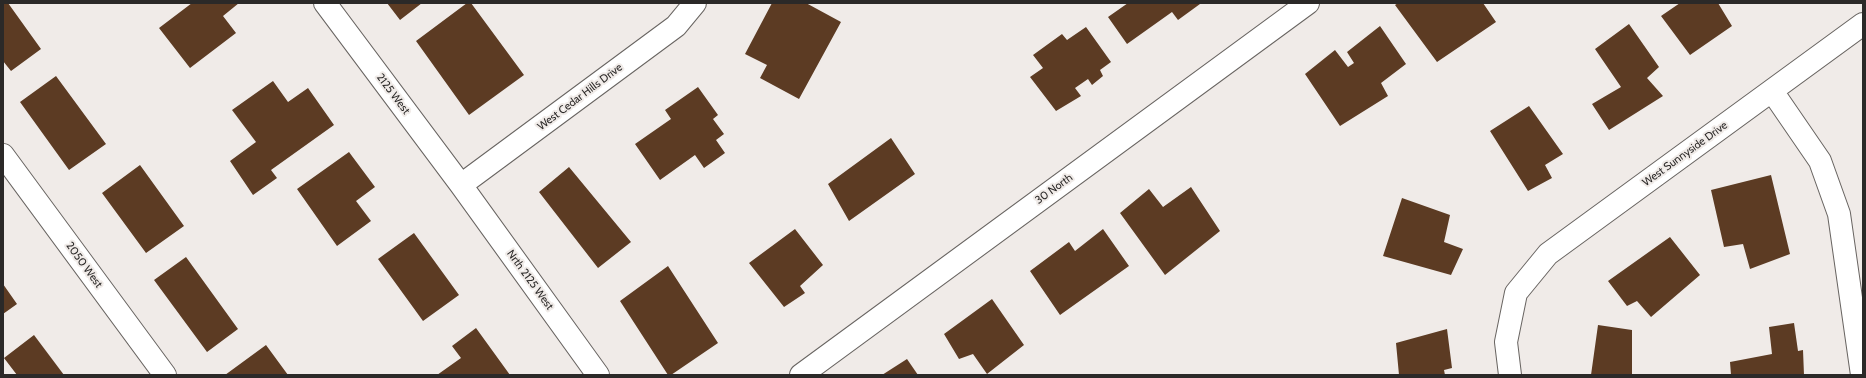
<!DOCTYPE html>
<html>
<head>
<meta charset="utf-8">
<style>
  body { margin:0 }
  #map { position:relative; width:1866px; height:378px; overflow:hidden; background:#f0ebe8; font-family:Cabin,sans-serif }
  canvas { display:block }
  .frame { position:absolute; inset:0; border:4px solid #2b2928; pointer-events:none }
</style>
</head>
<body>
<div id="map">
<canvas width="1866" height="378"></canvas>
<div class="frame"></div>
</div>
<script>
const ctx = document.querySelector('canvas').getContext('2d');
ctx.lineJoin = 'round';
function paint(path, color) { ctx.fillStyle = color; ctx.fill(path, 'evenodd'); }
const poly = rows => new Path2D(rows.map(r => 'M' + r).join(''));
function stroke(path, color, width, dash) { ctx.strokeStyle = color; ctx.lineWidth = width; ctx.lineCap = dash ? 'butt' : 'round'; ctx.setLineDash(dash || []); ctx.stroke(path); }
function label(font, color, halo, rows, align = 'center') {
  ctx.font = font + ' Cabin,sans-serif'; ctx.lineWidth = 4; ctx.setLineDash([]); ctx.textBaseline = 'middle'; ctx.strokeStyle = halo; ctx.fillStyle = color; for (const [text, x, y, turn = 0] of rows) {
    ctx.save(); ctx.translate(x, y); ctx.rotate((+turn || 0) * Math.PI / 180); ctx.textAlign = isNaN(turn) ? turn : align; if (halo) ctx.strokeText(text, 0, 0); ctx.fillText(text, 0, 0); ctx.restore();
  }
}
paint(poly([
  [3,3,8,3,41,49,11,71,3,61],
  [192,3,239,3,223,16,236,33,190,68,159,28],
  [387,3,422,3,400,20],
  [467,3,471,3,524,75,469,115,416,41],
  [772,3,806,3,841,22,799,99,760,78,767,65,745,54],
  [1128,3,1199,3,1200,4,1178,20,1172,12,1127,44,1108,17],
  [1398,3,1483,3,1496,22,1437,62,1395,5],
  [1680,3,1718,3,1732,26,1690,55,1661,16],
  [1629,24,1659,67,1647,78,1663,96,1609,130,1592,104,1621,87,1595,49],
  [1380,26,1406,64,1381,83,1388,96,1340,126,1305,74,1335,50,1348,67,1354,63,1347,52],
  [1086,27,1111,62,1100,70,1103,76,1092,85,1088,79,1075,88,1081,96,1056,111,1030,77,1043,68,1033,55,1062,34,1067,40],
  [56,76,106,144,69,170,20,102],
  [273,81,288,102,308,88,334,125,271,170,277,178,253,195,230,161,256,142,232,110],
  [698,87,718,115,713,119,724,134,716,140,725,153,704,168,695,155,660,180,635,144,671,119,665,110],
  [1529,106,1563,154,1545,165,1552,178,1528,191,1490,131],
  [891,138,915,174,849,221,828,184],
  [349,152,375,187,356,201,371,221,337,246,297,189],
  [140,165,184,226,146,253,102,193],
  [569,167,631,242,598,268,539,192],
  [1771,175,1790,254,1750,269,1743,244,1724,247,1711,190],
  [1191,187,1220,231,1165,275,1120,213,1149,189,1163,207],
  [1402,198,1450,215,1444,242,1463,249,1451,275,1383,256],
  [795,229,823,265,800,286,805,293,784,307,749,263],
  [1103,229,1129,266,1060,315,1030,271,1069,242,1075,251],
  [414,233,459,295,423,321,378,259],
  [1670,237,1700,275,1651,317,1637,301,1627,306,1608,281],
  [186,257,238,329,207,352,154,280],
  [668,266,718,343,671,375,668,375,620,301],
  [3,284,17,304,3,314],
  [992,299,1024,345,987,374,973,354,959,359,944,334],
  [1794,323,1798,351,1803,350,1804,375,1731,375,1730,362,1772,354,1769,327],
  [1598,325,1632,330,1632,375,1591,375],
  [476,328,510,375,437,375,461,358,452,346],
  [1447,329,1452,368,1444,370,1445,375,1399,375,1396,343],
  [34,335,64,375,17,375,4,358],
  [266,345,288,375,225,375],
  [907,359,918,375,882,375]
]), '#5c3b23');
const minor = poly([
  [325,3,461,185,598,375],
  [1772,91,1820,161,1839,214,1862,375],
  [3,155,165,375],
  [461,185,676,26,695,3],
  [801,375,1308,3],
  [1510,375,1506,342,1516,293,1548,254,1863,24]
]);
stroke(minor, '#686461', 24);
stroke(minor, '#fff', 22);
label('11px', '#2b2928', '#f0ebe8', [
  ["2125 West",393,94,53],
  ["West Cedar Hills Drive",580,97,-37],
  ["West Sunnyside Drive",1685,154,-36],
  ["30 North",1054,189,-36],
  ["2050 West",84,265,54],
  ["Nrth 2125 West",530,280,54]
]);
</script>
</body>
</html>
